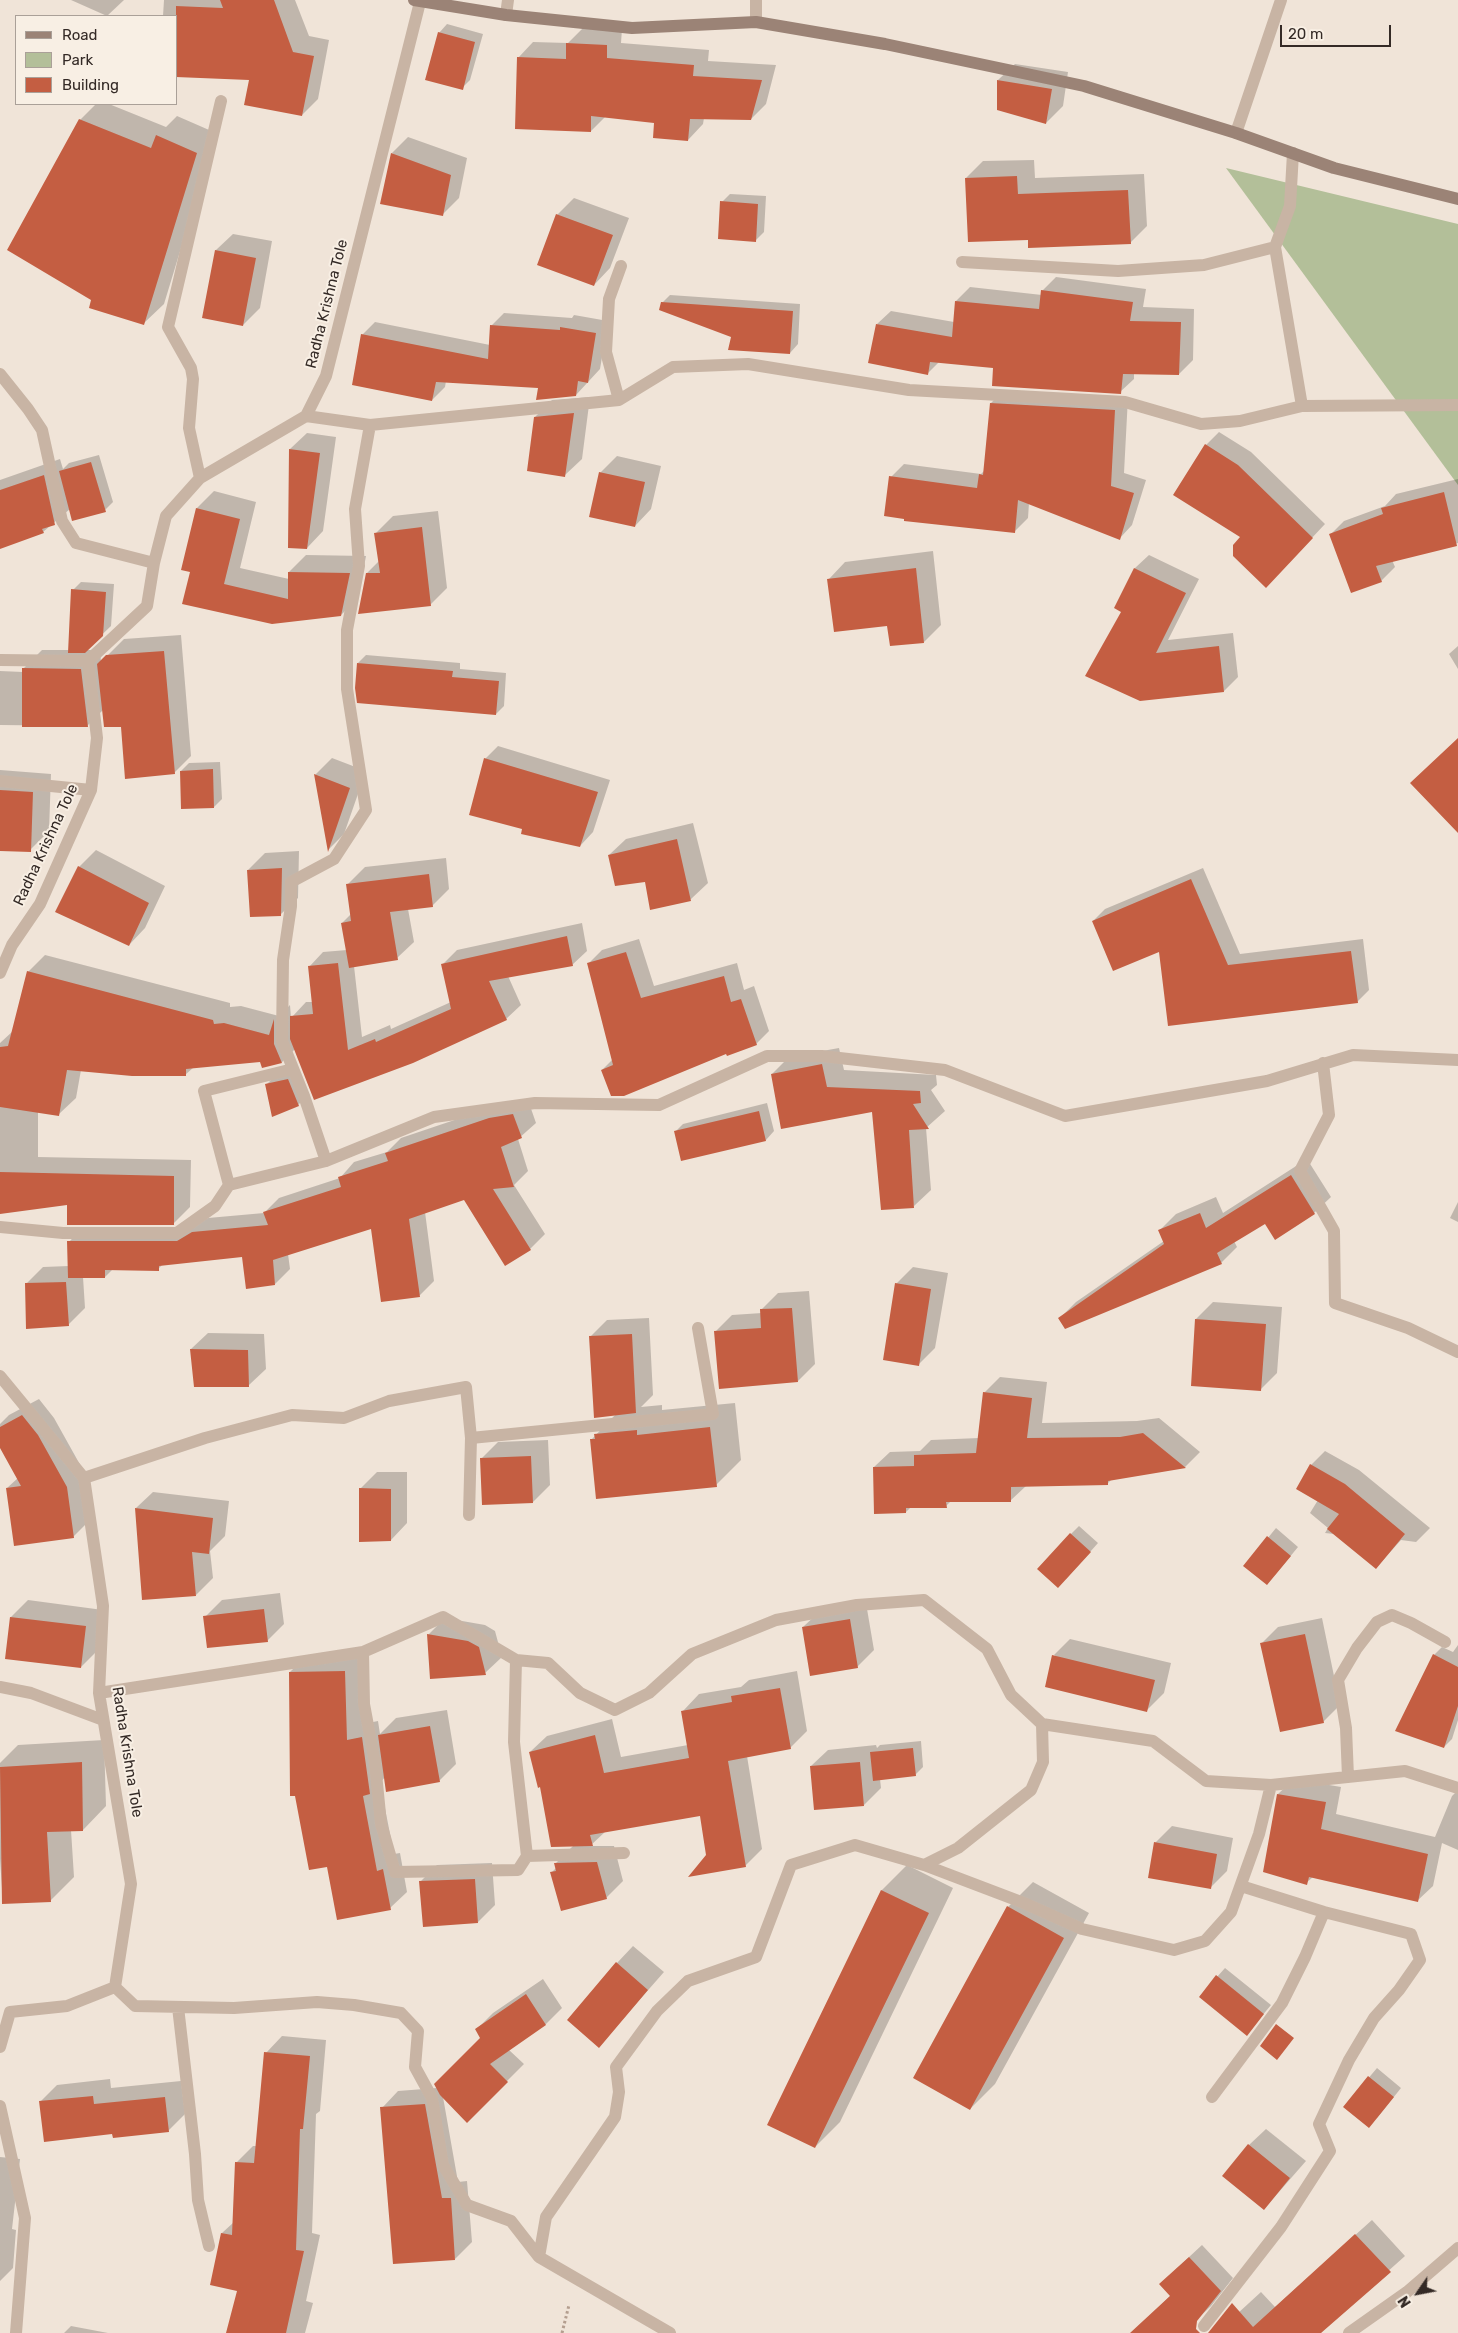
<!DOCTYPE html>
<html>
<head>
<meta charset="utf-8">
<style>
  body { margin:0 }
  #map { position:relative; width:1458px; height:2333px; overflow:hidden; background:#f0e4d8; font-family:Rubik,sans-serif }
  canvas { display:block }
  .legend { position:absolute; left:15px; top:15px; width:162px; height:90px; box-sizing:border-box; background:#f8efe4; border:1px solid #aaa098; margin:0; padding:6px 9px; list-style:none; font-size:15px; color:#342a26 }
  .legend li { display:flex; align-items:center; gap:10px; height:25px }
  .legend b { width:25px; border:1px solid #aaa098 }
  .north { position:absolute; left:1393px; top:2268px; width:50px; height:50px; -webkit-text-stroke:4px #f8efe4; paint-order:stroke; rotate:237deg; font-size:14px; font-weight:700; line-height:20px; text-align:center; color:#342a26 }
  .north::after { content:''; display:block; margin:auto; width:18px; height:22px; background:#342a26; clip-path:polygon(50% 0,100% 100%,50% 72%,0 100%) }
  .scale { position:absolute; left:1280px; top:25px; width:111px; height:22px; box-sizing:border-box; border:2px solid #342a26; border-top:0; padding-left:6px; font-size:15px; line-height:18px; white-space:nowrap; color:#342a26; -webkit-text-stroke:4px #f8efe4; paint-order:stroke }
</style>
</head>
<body>
<div id="map">
<canvas width="1458" height="2333"></canvas>
<ul class="legend">
<li><b style="height:6px;background:#9b8376"></b>Road</li>
<li><b style="height:14px;background:#b3bf99"></b>Park</li>
<li><b style="height:14px;background:#c45e42"></b>Building</li>
</ul>
<div class="north">N</div>
<div class="scale">20 m</div>
</div>
<script>
const ctx = document.querySelector('canvas').getContext('2d');
ctx.lineJoin = 'round';
function paint(path, color) { ctx.fillStyle = color; ctx.fill(path, 'evenodd'); }
const poly = rows => new Path2D(rows.map(r => 'M' + r).join(''));
function stroke(path, color, width, dash) { ctx.strokeStyle = color; ctx.lineWidth = width; ctx.lineCap = dash ? 'butt' : 'round'; ctx.setLineDash(dash || []); ctx.stroke(path); }
function label(font, color, halo, rows, align = 'center') {
  ctx.font = font + ' Rubik,sans-serif'; ctx.lineWidth = 4; ctx.setLineDash([]); ctx.textBaseline = 'middle'; ctx.strokeStyle = halo; ctx.fillStyle = color; for (const [text, x, y, turn = 0] of rows) {
    ctx.save(); ctx.translate(x, y); ctx.rotate((+turn || 0) * Math.PI / 180); ctx.textAlign = isNaN(turn) ? turn : align; if (halo) ctx.strokeText(text, 0, 0); ctx.fillText(text, 0, 0); ctx.restore();
  }
}
paint(poly([
  [1226,168,1458,224,1458,485]
]), '#b3bf99');
paint(poly([
  [71,0,124,0,107,16],
  [164,0,295,0,309,36,329,40,318,99,302,115,250,79,176,16,163,16],
  [447,24,483,34,470,80,462,88,439,33],
  [583,28,622,29,621,43,709,50,708,61,776,65,766,104,751,119,704,118,703,124,688,140,656,121,606,116,591,131,518,58,533,42,568,43],
  [1015,64,1068,72,1063,106,1046,123,998,80],
  [96,104,109,104,166,127,177,116,216,133,164,304,144,323,92,299,80,120],
  [408,137,467,158,459,198,442,215,392,153],
  [1034,160,1035,178,1144,174,1147,226,1130,243,1029,238,966,178,983,161],
  [730,194,766,196,764,232,756,240,722,202],
  [574,198,629,218,610,268,594,285,557,215],
  [233,234,272,241,260,308,243,325,216,250],
  [1056,277,1146,289,1143,307,1194,309,1193,360,1179,374,1134,373,1134,379,1120,392,995,367,940,361,927,374,877,324,891,311,954,322,956,301,970,287,1042,295,1042,291],
  [670,295,800,304,798,344,790,353,733,336,662,303],
  [504,313,572,318,574,315,608,321,600,369,576,395,539,387,446,381,445,387,432,400,362,335,375,322,490,345,491,326],
  [1004,390,1128,397,1124,473,1146,480,1132,525,1120,538,1029,503,1028,518,1015,531,891,477,904,464,981,474,985,470,991,403],
  [590,397,582,459,565,475,535,417,552,400],
  [1219,432,1251,452,1325,524,1279,573,1242,537,1206,445],
  [307,433,336,437,323,531,307,548,290,449],
  [99,455,113,502,105,510,70,509,43,532,0,548,0,480,60,459,63,469,69,463],
  [617,456,661,466,651,509,635,526,600,473],
  [1458,479,1458,543,1392,560,1395,567,1381,581,1330,535,1344,521,1385,506,1396,494],
  [214,491,256,502,240,568,289,579,289,572,306,555,366,556,358,598,341,615,272,623,191,571,183,569,197,508],
  [438,511,447,588,430,605,367,573,379,561,376,533,393,516],
  [933,551,941,625,924,642,888,624,829,579,845,562],
  [1149,555,1199,579,1168,640,1233,633,1238,677,1224,691,1141,700,1123,611,1116,608,1135,568],
  [81,582,114,584,111,626,86,650,100,650,101,662,124,639,181,635,191,756,174,773,103,710,87,726,0,725,0,671,23,672,23,669,42,650,69,650,73,590],
  [1458,646,1458,669,1449,654],
  [366,655,460,663,460,669,506,673,504,706,496,714,358,663],
  [498,746,610,780,593,832,580,846,523,828,485,759],
  [332,758,366,771,344,834,329,849,315,775],
  [220,762,222,799,214,807,181,771,189,763],
  [0,770,51,774,49,831,30,850,0,849],
  [693,823,708,883,691,899,651,909,646,881,609,855,626,839],
  [96,850,165,886,145,928,129,945,79,867],
  [299,851,298,898,281,914,248,870,265,853],
  [446,858,449,889,432,906,408,909,414,942,397,958,354,966,362,1037,390,1025,391,1029,451,1002,442,965,457,950,582,923,587,951,572,965,508,976,521,1005,506,1019,412,1061,295,1049,282,1062,261,1060,194,1067,185,1075,81,1070,76,1098,59,1114,38,1111,38,1157,191,1160,190,1207,173,1224,68,1203,0,1213,0,1043,13,1031,28,972,45,955,230,1003,230,1007,241,1006,279,1016,290,1005,291,1018,306,1002,313,1002,309,967,323,952,347,950,342,923,351,914,348,884,365,867],
  [1203,868,1240,954,1363,939,1369,990,1357,1002,1160,950,1093,921,1105,909],
  [639,939,654,986,737,963,744,990,754,986,769,1031,756,1044,602,1070,613,1059,588,964,602,950],
  [839,1048,844,1070,936,1075,937,1085,931,1090,945,1111,926,1128,931,1190,914,1206,873,1111,772,1074,789,1057],
  [296,1071,306,1097,298,1105,266,1085,275,1076],
  [528,1100,536,1123,518,1139,528,1171,514,1185,545,1234,530,1249,506,1264,465,1198,425,1212,434,1281,420,1295,382,1300,372,1227,288,1254,290,1269,275,1284,243,1256,163,1264,158,1269,113,1269,105,1277,83,1277,85,1308,68,1325,26,1284,43,1267,69,1266,69,1242,83,1227,193,1227,208,1218,264,1213,279,1198,340,1178,354,1162,387,1152,401,1138,505,1103],
  [767,1103,774,1131,766,1140,682,1160,675,1132,683,1124],
  [1307,1159,1331,1197,1314,1213,1265,1222,1234,1241,1237,1247,1221,1263,1060,1318,1076,1302,1164,1241,1160,1230,1176,1214,1216,1197,1223,1213],
  [1458,1202,1458,1222,1450,1218],
  [913,1267,948,1273,935,1348,918,1365,896,1284],
  [809,1291,815,1364,798,1381,715,1332,732,1315,762,1313,761,1310,778,1293],
  [1213,1302,1282,1307,1277,1373,1260,1390,1192,1385,1196,1319],
  [649,1318,653,1395,641,1407,662,1405,662,1410,735,1403,741,1460,716,1485,591,1440,616,1414,590,1337,607,1320],
  [208,1333,264,1334,266,1369,249,1385,191,1349],
  [1000,1377,1047,1382,1042,1423,1137,1421,1159,1418,1200,1452,1185,1467,1112,1479,1107,1484,1026,1486,1010,1501,951,1501,946,1506,911,1507,906,1512,874,1467,890,1452,920,1451,931,1440,979,1438,984,1393],
  [39,1399,54,1418,83,1470,90,1520,73,1537,7,1488,18,1478,0,1445,0,1424,9,1415],
  [548,1440,550,1485,533,1502,482,1458,498,1442],
  [1325,1451,1359,1470,1430,1528,1416,1542,1401,1540,1376,1568,1334,1534,1325,1533,1328,1528,1310,1513,1318,1500,1311,1465],
  [377,1472,407,1472,407,1523,391,1540,360,1489],
  [153,1492,229,1501,225,1536,210,1551,213,1578,196,1595,136,1508],
  [1079,1526,1098,1543,1066,1579,1071,1534],
  [1276,1528,1298,1547,1275,1575,1245,1566],
  [280,1593,284,1624,267,1641,205,1617,222,1600],
  [28,1600,103,1610,98,1650,81,1667,7,1657,11,1617],
  [866,1603,874,1650,857,1667,803,1627,820,1611],
  [445,1618,485,1625,495,1631,502,1657,485,1673,428,1635],
  [1322,1618,1340,1705,1323,1722,1262,1643,1278,1627],
  [1070,1639,1171,1663,1164,1693,1147,1710,1054,1655],
  [1458,1645,1458,1720,1452,1739,1444,1747,1434,1655,1442,1647,1453,1652],
  [361,1654,363,1724,378,1721,380,1734,396,1718,447,1710,456,1764,439,1781,385,1777,380,1783,394,1854,400,1853,407,1892,390,1908,290,1672,307,1655],
  [797,1671,807,1731,790,1748,747,1756,762,1849,745,1866,701,1814,606,1831,590,1846,614,1846,623,1881,606,1898,551,1873,556,1868,555,1864,574,1845,541,1785,530,1752,547,1736,612,1719,621,1757,688,1745,683,1711,699,1694,741,1687,749,1680],
  [104,1740,106,1806,83,1830,71,1830,74,1877,51,1900,3,1903,0,1859,0,1763,18,1745],
  [921,1741,923,1767,915,1775,880,1779,881,1788,864,1805,811,1766,828,1750,876,1745,877,1748,880,1745],
  [1294,1779,1341,1787,1336,1814,1435,1837,1452,1796,1458,1790,1458,1850,1442,1843,1433,1886,1417,1901,1313,1877,1306,1883,1278,1794],
  [1172,1826,1233,1838,1227,1871,1210,1888,1155,1843],
  [492,1863,495,1905,478,1922,420,1882,437,1865],
  [907,1865,953,1888,840,2122,815,2147,882,1890],
  [1033,1882,1089,1913,995,2084,970,2109,1008,1907],
  [633,1946,664,1972,599,2046,617,1963],
  [1225,1968,1271,2005,1247,2034,1200,1996],
  [543,1979,562,2008,546,2024,509,2050,524,2064,467,2121,443,2097,458,2182,467,2181,472,2242,455,2259,382,2108,398,2091,437,2088,482,2038,476,2030,493,2013],
  [282,2036,326,2040,320,2111,316,2114,312,2233,320,2235,306,2301,313,2303,305,2333,227,2333,239,2290,211,2284,222,2233,234,2222,236,2163,253,2146,257,2146,266,2053],
  [1377,2068,1401,2088,1377,2118,1345,2106],
  [110,2079,111,2088,181,2081,185,2114,168,2131,114,2133,40,2102,57,2085],
  [1266,2129,1306,2161,1264,2209,1249,2145],
  [0,2157,20,2159,12,2229,16,2230,13,2268,0,2281],
  [1372,2220,1405,2256,1319,2333,1225,2333,1237,2314,1261,2292,1275,2307],
  [1202,2245,1233,2278,1211,2306,1183,2333,1132,2333,1171,2295,1174,2271],
  [71,2326,108,2333,64,2333]
]), '#0003');
paint(poly([
  [220,0,274,0,293,52,314,56,302,116,244,105,249,80,176,77,176,6,223,8],
  [438,32,475,42,463,90,425,80],
  [566,43,607,45,607,58,694,65,693,76,762,80,751,120,690,119,688,141,653,138,654,123,591,116,591,132,515,129,517,57,566,59],
  [997,80,1052,89,1046,124,997,110],
  [79,119,151,148,156,135,197,153,144,325,89,308,91,300,7,250],
  [391,153,451,175,443,216,380,204],
  [1017,176,1018,194,1128,190,1131,244,1028,248,1028,240,968,242,965,178],
  [720,201,758,204,756,242,718,239],
  [556,214,613,235,594,286,537,265],
  [215,250,256,258,243,326,202,318],
  [1041,290,1133,302,1130,321,1181,322,1179,375,1123,374,1121,394,992,386,993,368,930,362,928,375,868,363,876,324,952,337,955,301,1039,309],
  [661,302,793,311,790,354,728,350,731,337,659,310],
  [490,325,560,330,560,327,596,333,588,383,578,381,576,396,536,400,538,388,436,382,432,401,352,385,361,334,488,359],
  [990,403,1115,410,1111,486,1134,493,1120,540,1018,500,1015,533,904,521,904,519,884,516,889,476,977,488,979,474,983,475],
  [574,413,565,477,527,471,534,417],
  [1205,444,1238,465,1313,538,1266,588,1233,556,1233,545,1240,537,1173,495],
  [289,449,320,453,307,549,288,548],
  [91,462,106,512,72,521,59,471],
  [599,472,645,482,635,527,589,517],
  [44,475,55,525,42,529,44,533,0,549,0,490],
  [1444,492,1457,546,1376,566,1382,582,1351,593,1329,534,1383,514,1381,508],
  [196,508,240,519,224,584,288,599,288,572,350,573,341,616,272,624,182,604,190,572,181,570],
  [422,527,431,606,358,614,366,573,380,573,374,533],
  [916,568,924,643,890,646,887,626,834,632,827,579],
  [1134,568,1186,593,1156,653,1219,646,1224,692,1140,701,1085,676,1121,612,1114,608],
  [71,589,106,592,103,636,85,653,68,653],
  [164,651,175,774,125,779,121,727,104,727,97,664,106,655],
  [357,663,453,671,452,677,499,681,496,715,357,703,355,688],
  [22,668,81,669,88,727,22,727],
  [1458,738,1458,833,1410,783],
  [484,758,598,792,580,847,521,834,522,829,469,815],
  [213,769,214,808,181,809,180,771],
  [314,774,350,788,328,852],
  [0,790,33,792,31,852,0,851],
  [677,839,691,901,650,910,645,882,615,886,608,855],
  [78,866,149,903,129,946,55,912],
  [282,868,281,916,250,917,247,870],
  [429,874,433,907,390,912,398,960,349,968,341,923,351,921,346,884],
  [1191,879,1228,965,1351,951,1358,1003,1168,1026,1159,952,1113,971,1092,921],
  [567,936,573,966,489,981,507,1020,413,1063,314,1100,290,1039,290,1016,313,1014,308,966,338,963,348,1050,375,1039,376,1042,451,1009,441,964],
  [626,952,641,998,724,976,731,1002,741,999,757,1045,727,1056,726,1054,624,1096,611,1096,601,1070,613,1065,587,963],
  [27,971,213,1020,214,1024,224,1023,269,1035,274,1019,274,1044,282,1063,262,1068,260,1062,186,1069,186,1076,132,1076,67,1070,59,1116,0,1107,0,1047,8,1046],
  [822,1064,827,1087,920,1091,921,1103,913,1104,929,1129,909,1130,914,1208,881,1210,872,1112,781,1129,771,1074],
  [288,1079,299,1106,272,1117,265,1084],
  [759,1111,766,1141,681,1161,674,1131],
  [513,1114,522,1138,501,1147,514,1187,493,1189,531,1250,505,1266,464,1200,409,1219,420,1297,381,1302,371,1229,273,1260,275,1285,246,1289,242,1257,159,1266,159,1271,105,1270,105,1278,68,1278,67,1241,177,1241,192,1232,268,1225,263,1212,341,1187,338,1177,388,1161,385,1153,489,1118],
  [0,1172,174,1176,174,1225,67,1225,67,1205,0,1214],
  [1291,1175,1315,1214,1275,1240,1265,1224,1217,1253,1222,1264,1065,1329,1058,1318,1164,1244,1158,1230,1200,1213,1206,1228],
  [66,1282,69,1326,26,1329,25,1283],
  [895,1283,931,1289,919,1366,883,1360],
  [792,1308,798,1382,719,1389,714,1331,761,1328,760,1309],
  [1195,1319,1266,1324,1261,1391,1191,1386],
  [632,1334,636,1413,594,1418,589,1336],
  [190,1349,248,1350,249,1387,194,1387],
  [983,1392,1032,1398,1027,1438,1120,1437,1143,1433,1186,1468,1108,1481,1108,1485,1011,1487,1011,1502,946,1502,947,1508,906,1508,906,1513,874,1514,873,1467,914,1466,914,1455,976,1453],
  [22,1415,38,1435,67,1487,74,1538,14,1546,6,1488,21,1486,0,1448,0,1427],
  [710,1427,717,1487,596,1499,590,1439,595,1439,594,1434,637,1430,637,1435],
  [531,1456,533,1503,482,1505,480,1458],
  [1310,1464,1345,1484,1405,1534,1376,1569,1327,1529,1339,1514,1296,1489],
  [359,1488,391,1489,391,1541,359,1542],
  [135,1508,213,1518,209,1554,192,1552,196,1596,142,1600],
  [1070,1533,1091,1552,1058,1588,1037,1569],
  [1267,1536,1291,1556,1267,1585,1243,1566],
  [264,1609,268,1642,207,1648,203,1616],
  [10,1617,86,1626,81,1668,5,1659],
  [850,1619,858,1668,810,1676,802,1627],
  [427,1634,468,1641,479,1647,486,1675,430,1679],
  [1305,1634,1324,1723,1280,1732,1260,1643],
  [1433,1654,1458,1667,1458,1706,1444,1748,1395,1731],
  [1052,1655,1155,1680,1147,1712,1045,1687],
  [345,1671,347,1740,362,1737,370,1794,363,1796,377,1871,383,1869,391,1910,337,1920,327,1867,309,1870,295,1796,290,1796,289,1672],
  [780,1688,791,1749,728,1761,746,1867,688,1877,706,1855,700,1816,590,1835,593,1846,551,1847,540,1787,538,1788,529,1752,595,1735,604,1773,689,1758,681,1711,732,1702,731,1696],
  [430,1726,440,1782,386,1792,378,1735],
  [913,1748,916,1776,873,1781,870,1752],
  [82,1762,83,1831,47,1832,51,1902,2,1904,0,1767],
  [860,1762,864,1806,814,1810,810,1766],
  [1277,1794,1326,1802,1321,1829,1428,1854,1418,1902,1309,1877,1307,1885,1263,1872],
  [1154,1842,1217,1854,1211,1889,1148,1878],
  [597,1862,607,1899,561,1911,550,1872,556,1871,554,1863],
  [475,1879,478,1923,423,1927,419,1881],
  [881,1890,929,1913,815,2148,767,2125],
  [1007,1906,1064,1938,970,2110,913,2078],
  [616,1962,648,1990,599,2048,567,2020],
  [1216,1975,1264,2014,1247,2036,1199,1997],
  [526,1994,546,2025,490,2064,508,2082,467,2123,440,2095,434,2084,480,2038,475,2029],
  [1276,2024,1294,2038,1277,2060,1260,2046],
  [264,2052,310,2056,303,2129,300,2129,296,2250,304,2251,286,2333,226,2333,237,2291,210,2285,221,2233,232,2235,235,2162,254,2163],
  [1368,2076,1394,2097,1369,2128,1343,2107],
  [93,2096,94,2104,165,2097,169,2132,113,2138,112,2134,44,2142,39,2101],
  [425,2104,442,2198,451,2198,455,2260,393,2264,380,2107],
  [1248,2144,1290,2178,1264,2210,1222,2176],
  [1355,2234,1391,2272,1321,2333,1208,2333,1232,2303,1253,2327],
  [1189,2257,1221,2291,1197,2321,1196,2329,1200,2333,1130,2333,1170,2296,1159,2284]
]), '#c45e42');
stroke(poly([
  [562,2333,569,2305]
]), '#b49e8f', 3, [2.5, 2.5]);
stroke(poly([
  [756,0,756,22],
  [506,15,508,0],
  [1236,133,1281,0],
  [1293,153,1290,206,1275,247,1302,406,1458,405],
  [962,262,1118,271,1204,265,1275,247],
  [0,374,28,409,42,430,62,521,76,543,154,563],
  [619,400,606,352,609,299,621,266],
  [306,416,370,425,619,400,673,367,748,364,909,390,1125,402,1201,424,1240,421,1302,406],
  [200,478,189,428,193,379,191,368,168,327,221,101],
  [0,660,88,661],
  [0,781,91,790],
  [0,973,12,945,40,904,91,790,97,738,88,661,147,606,154,563,166,516,200,478,306,416,326,376,420,2],
  [1323,1063,1329,1115,1300,1171,1334,1231,1335,1303,1408,1328,1458,1352],
  [326,1161,304,1096,282,1041,283,960,291,906,291,882,334,859,366,810,347,689,347,630,359,566,355,509,370,425],
  [229,1185,204,1091,293,1069],
  [0,1227,63,1233,177,1233,215,1206,229,1185,326,1161,434,1117,535,1103,659,1105,767,1056,822,1056,945,1070,1065,1116,1267,1081,1353,1055,1458,1060],
  [0,1376,84,1478,103,1606,99,1693,131,1884,115,1987,67,2006,10,2012,0,2047],
  [84,1478,205,1438,292,1415,344,1418,389,1401,466,1387,471,1438,713,1414,698,1328],
  [469,1515,471,1438],
  [363,1652,364,1704,375,1763,381,1824,395,1872,518,1870,527,1856,514,1742,516,1660],
  [0,1687,31,1693,103,1720],
  [99,1693,363,1652,443,1617,516,1660,548,1663,580,1693,615,1710,649,1693,692,1654,776,1620,857,1605,924,1600,987,1649,1011,1695,1042,1724,1153,1741,1206,1781,1271,1785,1405,1771,1458,1788],
  [1348,1777,1346,1728,1338,1680,1357,1648,1377,1622,1392,1615,1411,1623,1445,1642],
  [527,1856,624,1853],
  [924,1865,958,1848,1031,1790,1043,1762,1042,1724],
  [115,1987,135,2006,234,2008,317,2002,354,2005,401,2013,418,2031,415,2067,432,2098,443,2165,467,2205,511,2221,539,2257],
  [178,2007,195,2154,198,2200,209,2246],
  [1212,2097,1282,2003,1305,1957,1324,1912],
  [0,2106,25,2218,16,2333],
  [1204,2326,1281,2227,1330,2151,1319,2124,1349,2060,1374,2018,1399,1990,1420,1960,1411,1934,1324,1912,1241,1886],
  [670,2333,539,2257,546,2217,615,2117,619,2092,616,2067,657,2011,688,1981,756,1957,791,1865,855,1845,924,1865,1024,1903,1082,1929,1174,1950,1205,1941,1231,1912,1259,1834,1271,1785],
  [1349,2333,1407,2292,1458,2248]
]), '#c8b4a4', 12);
stroke(poly([
  [414,0,506,15,632,28,756,22,885,44,1084,86,1236,133,1334,168,1458,199]
]), '#9b8376', 12);
label('15px', '#342a26', '#f8efe4', [
  ["Radha Krishna Tole",327,304,-76],
  ["Radha Krishna Tole",46,845,-65],
  ["Radha Krishna Tole",127,1752,81]
]);
</script>
</body>
</html>
